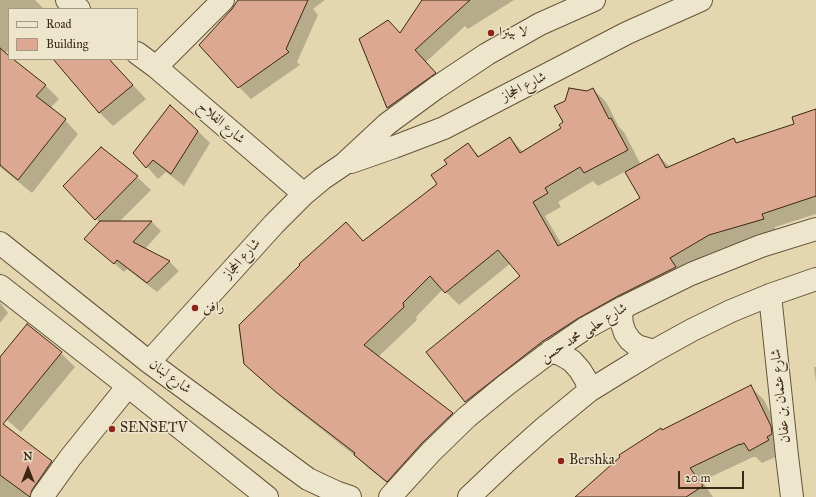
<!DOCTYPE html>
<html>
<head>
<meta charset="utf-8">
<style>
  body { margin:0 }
  #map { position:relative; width:816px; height:497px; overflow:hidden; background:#e4d7b0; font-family:"IM FELL Great Primer",serif }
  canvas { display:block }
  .legend { position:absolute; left:8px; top:8px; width:130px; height:52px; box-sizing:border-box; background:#ede5cc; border:1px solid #a59982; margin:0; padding:5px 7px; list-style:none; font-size:12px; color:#3a2814 }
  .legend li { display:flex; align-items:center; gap:8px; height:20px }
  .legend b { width:20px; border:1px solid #a59982 }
  .north { position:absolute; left:8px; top:449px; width:40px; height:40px; -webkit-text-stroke:3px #ede5cc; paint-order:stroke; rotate:0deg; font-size:11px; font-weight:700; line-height:16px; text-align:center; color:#3a2814 }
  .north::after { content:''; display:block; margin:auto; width:14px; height:18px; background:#3a2814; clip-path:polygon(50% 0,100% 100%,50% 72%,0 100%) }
  .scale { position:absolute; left:678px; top:471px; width:66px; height:18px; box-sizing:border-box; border:2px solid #3a2814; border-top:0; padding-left:5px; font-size:12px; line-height:14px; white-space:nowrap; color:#3a2814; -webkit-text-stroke:3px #ede5cc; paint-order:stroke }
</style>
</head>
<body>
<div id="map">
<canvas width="816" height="497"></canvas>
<ul class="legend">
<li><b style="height:5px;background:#ede5cc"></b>Road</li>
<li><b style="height:11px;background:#dca891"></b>Building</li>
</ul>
<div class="north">N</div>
<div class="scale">20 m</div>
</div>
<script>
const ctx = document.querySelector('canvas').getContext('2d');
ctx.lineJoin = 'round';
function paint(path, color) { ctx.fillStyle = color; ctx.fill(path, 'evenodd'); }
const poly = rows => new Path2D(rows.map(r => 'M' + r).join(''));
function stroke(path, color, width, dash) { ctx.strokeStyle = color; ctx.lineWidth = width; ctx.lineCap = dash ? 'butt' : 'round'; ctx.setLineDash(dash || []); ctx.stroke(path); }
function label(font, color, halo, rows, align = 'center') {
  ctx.font = font + ' "IM FELL Great Primer",Amiri,serif'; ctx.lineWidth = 3; ctx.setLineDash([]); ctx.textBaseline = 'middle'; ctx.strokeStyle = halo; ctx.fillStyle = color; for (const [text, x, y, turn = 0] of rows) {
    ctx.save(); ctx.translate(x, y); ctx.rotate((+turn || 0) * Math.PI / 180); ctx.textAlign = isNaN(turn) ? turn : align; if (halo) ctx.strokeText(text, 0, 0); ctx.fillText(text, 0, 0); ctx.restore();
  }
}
paint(poly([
  [0,0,35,0,44,9,9,9,9,50,5,54,0,49],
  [257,0,325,0,313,9,318,15,297,62,300,65,251,99,239,87],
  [424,0,514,0,468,29,465,26,426,62,447,85,399,119,388,108,360,39,401,34],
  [9,57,9,59,12,59,45,85,59,99,50,108,65,120,78,134,32,193,0,167,0,66],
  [64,59,109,59,146,99,113,126,99,112],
  [593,89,606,102,619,127,624,132,641,165,658,155,670,167,733,139,738,143,795,124,816,114,816,214,775,227,776,232,723,248,682,271,590,332,479,415,466,401,427,352,522,276,511,263,459,305,443,289,416,317,417,320,378,357,453,414,466,427,401,494,368,468,359,459,292,406,244,364,346,224,364,242,438,184,448,164,468,144,480,157,510,138,523,152,562,128,564,122,587,92],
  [630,169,642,199,562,245,545,216,561,207,558,202,593,181,598,186],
  [198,131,210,143,184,186,166,172,158,179,135,153],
  [137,177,151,190,119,222,152,222,161,231,145,249,170,262,179,271,157,292,127,269,124,272,86,239,100,223,64,186],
  [0,302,8,313,0,323],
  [28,326,61,353,75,367,21,432,0,414,0,359],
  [814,367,816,367,816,382],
  [751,387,764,400,784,440,782,454,762,463,756,457,753,457,702,481,713,497,576,497,662,431],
  [3,426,52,462,65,475,50,497,0,497,0,430]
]), '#0003');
const building = poly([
  [238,0,308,0,286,49,289,52,238,88,199,45,232,9,238,0],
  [422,0,470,0,415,50,436,73,387,108,359,39,388,20,400,33,422,0],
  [0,48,9,56,9,59,13,59,46,85,36,96,66,119,18,180,0,165,0,48],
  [53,59,109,59,133,85,99,113,53,59],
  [569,88,587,91,593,88,609,119,611,118,628,150,584,173,580,167,545,188,548,193,533,202,558,246,640,198,625,172,658,154,666,168,734,138,736,143,794,124,792,117,816,109,816,196,762,214,764,219,709,235,670,258,676,267,618,296,577,319,543,341,465,402,426,352,520,276,498,250,445,293,430,276,403,303,404,307,364,345,453,413,422,443,387,482,354,455,355,453,277,393,244,364,239,325,300,265,299,264,346,222,363,241,437,184,431,175,447,164,444,160,468,143,478,157,510,137,520,153,561,128,559,125,563,122,554,106,565,101,569,88],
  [170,105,198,131,171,174,153,160,146,168,133,153,170,105],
  [101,147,138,176,95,220,63,186,101,147],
  [100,221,152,221,133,242,170,261,147,283,117,260,114,264,84,239,100,221],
  [27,324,62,352,3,424,52,461,32,490,30,497,0,475,0,357,27,324],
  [751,385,771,426,772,434,767,437,769,440,749,451,744,443,740,445,740,444,690,468,703,486,686,497,575,497,620,457,619,455,661,428,662,430,751,385]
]);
paint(building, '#dca891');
stroke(building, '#3a2814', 1);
const minor = poly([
  [67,0,79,9],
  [137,53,156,67,304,194],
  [156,67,223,0],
  [351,162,394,147,444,128,627,33,701,0],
  [0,243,149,362,308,479,338,493,350,497],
  [0,286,128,386,267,497],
  [770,295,787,456,792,497],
  [624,307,621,315,622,324,625,333,630,340,637,346,654,351],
  [551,351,562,355,572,361,580,370,586,380,589,391],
  [149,362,274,224,304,194,322,179,344,164,387,124,436,88,487,54,540,24,594,0],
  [42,497,70,458,128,386],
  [390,497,431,452,467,417,506,385,546,355,584,329,624,307,691,274,761,246,816,229],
  [469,497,507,461,544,428,589,391,618,373,654,351,692,330,731,311,770,295,816,279]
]);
stroke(minor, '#64543b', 24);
stroke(minor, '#ede5cc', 22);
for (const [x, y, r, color] of [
  [491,33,4,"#8f2418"],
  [195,308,4,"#8f2418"],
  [112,429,4,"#8f2418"],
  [561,461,4,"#8f2418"]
]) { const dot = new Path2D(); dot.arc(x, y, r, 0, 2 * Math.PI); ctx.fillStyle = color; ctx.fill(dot); stroke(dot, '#ede5cc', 1.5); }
label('14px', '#3a2814', '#ede5cc', [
  ["لا بيترا",499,33],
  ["رافن",203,308],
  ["SENSETV",120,429],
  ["Bershka",569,461]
], 'left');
label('14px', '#3a2814', '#ede5cc', [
  ["شارع الحجاز",524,87,-27],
  ["شارع الفلاح",221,123,41],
  ["شارع الحجاز",242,259,-48],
  ["شارع حلمى محمد حسن",584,333,-32],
  ["شارع لبنان",170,377,36],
  ["شارع عثمان بن عفان",781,396,-96]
]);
</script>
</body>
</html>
